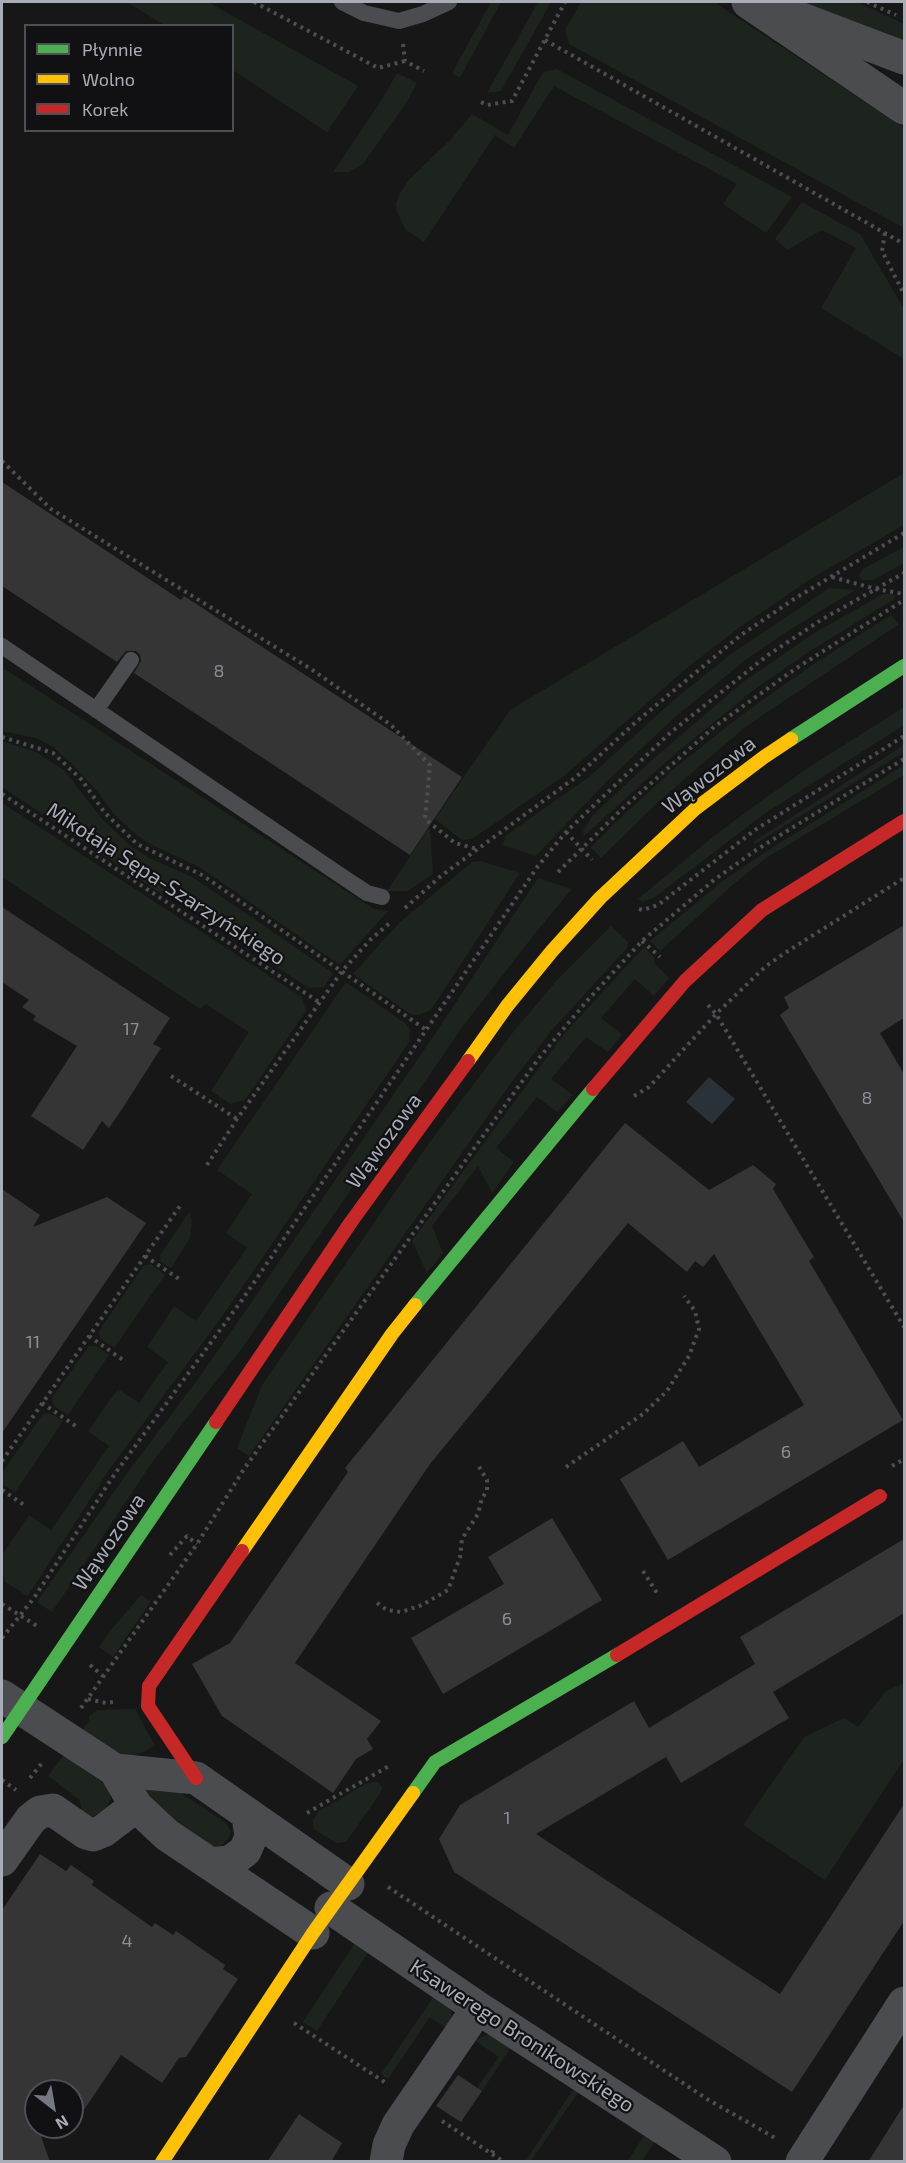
<!DOCTYPE html>
<html>
<head>
<meta charset="utf-8">
<style>
  body { margin:0 }
  #map { position:relative; width:906px; height:2163px; overflow:hidden; background:#171717; font-family:"Exo 2",sans-serif }
  canvas { display:block }
  .frame { position:absolute; inset:0; border:3px solid #a8adb8; pointer-events:none }
  .legend { position:absolute; left:24px; top:24px; width:210px; height:108px; box-sizing:border-box; background:#111113; border:2px solid #4d4f55; margin:0; padding:8px 10px; list-style:none; font-size:18px; color:#a8adb8 }
  .legend li { display:flex; align-items:center; gap:12px; height:30px }
  .legend b { width:30px; border:2px solid #4d4f55 }
  .north { position:absolute; left:24px; top:2079px; width:60px; height:60px; box-sizing:border-box; background:#111113; border:2px solid #4d4f55; border-radius:50%; rotate:149deg; font-size:16px; font-weight:700; line-height:24px; text-align:center; color:#a8adb8 }
  .north::after { content:''; display:block; margin:auto; width:21px; height:27px; background:#757880; clip-path:polygon(50% 0,100% 100%,50% 72%,0 100%) }
</style>
</head>
<body>
<div id="map">
<canvas width="906" height="2163"></canvas>
<div class="frame"></div>
<ul class="legend">
<li><b style="height:8px;background:#4caf50"></b>Płynnie</li>
<li><b style="height:8px;background:#ffc107"></b>Wolno</li>
<li><b style="height:8px;background:#c62828"></b>Korek</li>
</ul>
<div class="north">N</div>
</div>
<script>
const ctx = document.querySelector('canvas').getContext('2d');
ctx.lineJoin = 'round';
function paint(path, color) { ctx.fillStyle = color; ctx.fill(path, 'evenodd'); }
const poly = rows => new Path2D(rows.map(r => 'M' + r).join(''));
function stroke(path, color, width, dash) { ctx.strokeStyle = color; ctx.lineWidth = width; ctx.lineCap = dash ? 'butt' : 'round'; ctx.setLineDash(dash || []); ctx.stroke(path); }
function label(font, color, halo, rows, align = 'center') {
  ctx.font = font + ' "Exo 2",sans-serif'; ctx.lineWidth = 4.5; ctx.setLineDash([]); ctx.textBaseline = 'middle'; ctx.strokeStyle = halo; ctx.fillStyle = color; for (const [text, x, y, turn = 0] of rows) {
    ctx.save(); ctx.translate(x, y); ctx.rotate((+turn || 0) * Math.PI / 180); ctx.textAlign = isNaN(turn) ? turn : align; if (halo) ctx.strokeText(text, 0, 0); ctx.fillText(text, 0, 0); ctx.restore();
  }
}
paint(poly([
  [127,2,208,2,358,86,327,132,233,70,232,26,164,25],
  [491,2,501,2,460,78,452,73],
  [538,2,551,2,501,91,487,93],
  [581,2,714,2,904,128,904,228,569,44,565,30],
  [798,2,857,2,904,24,904,47],
  [557,69,792,197,766,233,723,204,737,184,554,86,514,148,495,135,424,242,405,229,397,212,396,204,399,195,408,181,452,138,472,114,508,135,543,72],
  [397,73,417,83,408,100,363,164,349,172,333,172,381,101],
  [802,202,860,234,904,309,904,359,821,308,856,248,822,230,787,250,775,239],
  [904,473,904,525,809,580,740,627,688,667,564,776,472,839,462,840,435,819,510,710],
  [904,547,904,563,873,580,862,580,860,578,859,575,863,569],
  [829,588,855,590,791,629,748,658,675,717,605,783,536,856,503,845,505,836,589,777,676,698,731,654],
  [883,594,892,594,895,597,893,600,810,651,755,689,675,754,584,836,583,831,592,816,652,760,743,682,816,632],
  [891,615,899,624,745,727,657,803,601,858,591,847,618,820,676,767,743,714,812,665],
  [5,669,374,909,388,911,340,965,201,868,148,843,131,830,114,814,97,791,72,764,52,746,36,738,2,731,2,670],
  [904,707,904,725,767,812,655,897,643,902,638,899,715,835,761,801,811,766],
  [2,741,34,751,64,770,102,819,132,847,149,858,194,878,333,973,324,987,308,988,173,896,160,893,2,787],
  [904,745,904,752,755,844,753,842],
  [904,765,904,775,766,858,736,882,660,951,650,941,720,883,764,853],
  [2,803,302,997,306,1011,245,1100,230,1104,211,1091,249,1032,206,1004,200,1009,2,877],
  [428,829,430,830,433,874,408,891,387,891],
  [480,861,520,873,431,1010,419,1015,410,1014,353,974,399,923,472,862],
  [538,878,572,889,537,931,463,1026,240,1351,153,1461,52,1612,37,1602,125,1476,201,1375,273,1271,437,1031],
  [611,926,628,942,627,948,552,1030,511,1083,249,1456,237,1448,262,1385,429,1143,514,1031,557,980],
  [644,947,654,957,655,964,669,978,654,996,635,979,601,1018,622,1035,608,1052,586,1037,551,1079,573,1095,557,1112,537,1097,496,1148,514,1162,492,1193,478,1166,432,1226,443,1253,427,1273,412,1241,564,1034],
  [346,982,406,1024,410,1030,409,1042,226,1311,109,1470,28,1596,5,1582,2,1569,2,1555,29,1515,51,1530,109,1446,88,1431,118,1389,139,1403,168,1362,147,1347,174,1306,196,1321,247,1248,226,1233,252,1194,217,1170],
  [189,1212,192,1221,190,1238,171,1268,161,1262,160,1255],
  [151,1264,165,1275,114,1348,100,1338,99,1331,144,1265],
  [89,1346,96,1346,109,1355,68,1415,54,1406,52,1398],
  [50,1413,63,1421,15,1492,2,1484,2,1473,43,1414],
  [141,1595,151,1601,113,1657,99,1647,110,1631],
  [904,1683,904,1759,825,1880,743,1825,804,1737,844,1718,858,1727,886,1691],
  [135,1709,155,1746,141,1753,126,1757,82,1730,89,1721,89,1716,97,1710],
  [64,1755,108,1786,111,1799,104,1812,88,1818,82,1815,80,1800,48,1776],
  [136,1782,166,1783,226,1823,231,1832,229,1838,220,1847,212,1847,146,1804],
  [374,1782,379,1783,382,1787,381,1792,346,1842,336,1843,315,1830,313,1826,313,1820,318,1812,365,1784],
  [354,1944,368,1953,317,2031,303,2022],
  [434,1996,448,2004,451,2011,453,2022,449,2030,430,2017,388,2079,381,2074],
  [487,2035,493,2036,512,2046,482,2091,477,2088,499,2057,474,2040],
  [574,2088,579,2091,531,2161,525,2162],
  [645,2134,655,2141,642,2161,627,2162]
]), '#1d241e');
paint(poly([
  [709,1077,735,1099,712,1124,686,1102]
]), '#2a3239');
paint(poly([
  [2,482,181,600,184,596,462,777,410,855,134,673,141,661,140,655,136,651,126,651,117,662,2,586],
  [2,907,170,1018,153,1044,161,1048,122,1109,109,1128,102,1121,83,1150,31,1116,77,1046,33,1020,36,1016,22,1007,29,1000,2,982],
  [904,925,904,1018,880,1033,904,1074,904,1222,780,1015,789,1008,784,997],
  [625,1123,709,1190,753,1165,776,1184,773,1189,814,1257,809,1261,903,1420,668,1560,620,1479,683,1441,699,1467,804,1405,714,1254,703,1267,695,1261,687,1272,628,1223,430,1464,295,1663,381,1721,367,1739,373,1749,356,1759,333,1793,222,1716,192,1664,230,1643,348,1472,345,1468],
  [2,1189,40,1215,33,1227,107,1197,146,1223,2,1433],
  [552,1518,602,1600,443,1694,411,1638,504,1584,488,1557],
  [904,1539,904,1613,773,1692,789,1718,681,1783,666,1757,536,1834,780,1994,904,1804,904,1921,792,2092,454,1872,439,1839,460,1805,634,1701,649,1728,755,1664,740,1637],
  [40,1854,66,1871,71,1865,94,1881,92,1885,152,1927,155,1923,173,1935,176,1931,225,1965,223,1969,238,1979,186,2057,179,2058,162,2083,121,2055,67,2135,56,2127,72,2127,72,2091,36,2091,36,2112,31,2108,50,2162,2,2162,2,1910],
  [458,2075,482,2091,461,2122,436,2106],
  [904,2105,904,2162,868,2162],
  [299,2114,342,2143,331,2162,267,2162]
]), '#353536');
stroke(poly([
  [254,2,378,68,405,61],
  [867,2,896,15],
  [545,40,904,244],
  [403,44,405,61,424,71],
  [481,102,487,105,512,101,565,2],
  [885,233,882,251,904,294],
  [2,461,51,509,311,669,391,725,430,765,425,819,455,843,477,849],
  [832,577,876,589,904,594],
  [2,737,53,753,81,779,105,813,137,844,202,875,425,1029],
  [2,794,319,1002],
  [566,832,592,860],
  [558,872,622,809,714,727,795,669,904,600],
  [405,908,441,876,576,777,637,721,741,635,794,599,904,533],
  [639,909,643,910,658,905,755,830,904,736],
  [642,941,660,957],
  [708,1005,716,1014,904,1327],
  [171,1076,237,1119],
  [634,1096,649,1087,716,1014,766,966,788,951,904,878],
  [207,1165,237,1119,342,971,371,939,391,922],
  [145,1256,179,1279],
  [89,1336,123,1360],
  [42,1403,77,1427],
  [2,1461,182,1203],
  [892,1466,904,1459],
  [566,1467,643,1414,667,1391,689,1356,699,1329,695,1311,684,1296],
  [2,1490,24,1505],
  [170,1555,187,1536,197,1544],
  [643,1571,657,1593],
  [377,1603,387,1610,401,1612,422,1605,448,1590,460,1557,462,1539,478,1514,482,1498,487,1491,487,1480,478,1465],
  [2,1604,37,1626],
  [2,1638,34,1598,114,1475,242,1300,538,866,566,832,670,733,768,655,821,620,904,573],
  [90,1665,103,1676],
  [88,1699,106,1703,114,1702],
  [81,1708,197,1544,244,1469,539,1058,586,1002,642,941,714,880,756,850,904,759],
  [30,1778,42,1763],
  [2,1780,16,1790],
  [307,1813,389,1766],
  [388,1887,707,2099,777,2139],
  [294,2023,386,2083],
  [442,2121,504,2162],
  [492,2153,495,2147]
]), '#4d4e52', 4, [3, 4.5]);
stroke(poly([
  [342,2,364,13,399,21,423,14,449,2],
  [2,646,340,875,367,893,382,897],
  [96,710,131,660]
]), '#4b4c50', 16);
stroke(poly([
  [748,2,904,108],
  [786,13,904,58],
  [2,1696,115,1770,136,1806,167,1835,313,1933],
  [115,1770,196,1778,348,1884],
  [2,1860,31,1819,40,1812,53,1810,86,1833,93,1835,103,1831,136,1806],
  [210,1864,230,1862,245,1851,251,1837,248,1815],
  [331,1908,478,2008,715,2162],
  [386,2162,389,2145,398,2125,478,2008],
  [802,2162,904,2003]
]), '#4b4c50', 33);
stroke(poly([
  [791,739,904,666],
  [415,1305,593,1089],
  [2,1737,216,1422],
  [413,1793,435,1762,617,1655]
]), '#4caf50', 14);
stroke(poly([
  [468,1061,507,1006,552,951,600,898,695,809,764,757,791,739],
  [242,1551,392,1334,415,1305],
  [162,2162,313,1933,413,1793]
]), '#ffc107', 14);
stroke(poly([
  [593,1089,685,981,762,910,904,821],
  [216,1422,351,1222,468,1061],
  [617,1655,880,1496],
  [196,1778,148,1706,149,1686,242,1551]
]), '#c62828', 14);
label('18px', '#8b8f98', null, [
  ["8",219,671],
  ["17",131,1029],
  ["8",867,1098],
  ["11",33,1342],
  ["6",786,1452],
  ["6",507,1619],
  ["1",507,1818],
  ["4",127,1941]
]);
label('21px', '#a8adb8', '#111113', [
  ["Wąwozowa",709,775,-38],
  ["Mikołaja Sępa-Szarzyńskiego",166,884,33],
  ["Wąwozowa",384,1141,-54],
  ["Wąwozowa",109,1542,-56],
  ["Ksawerego Bronikowskiego",522,2036,33]
]);
</script>
</body>
</html>
